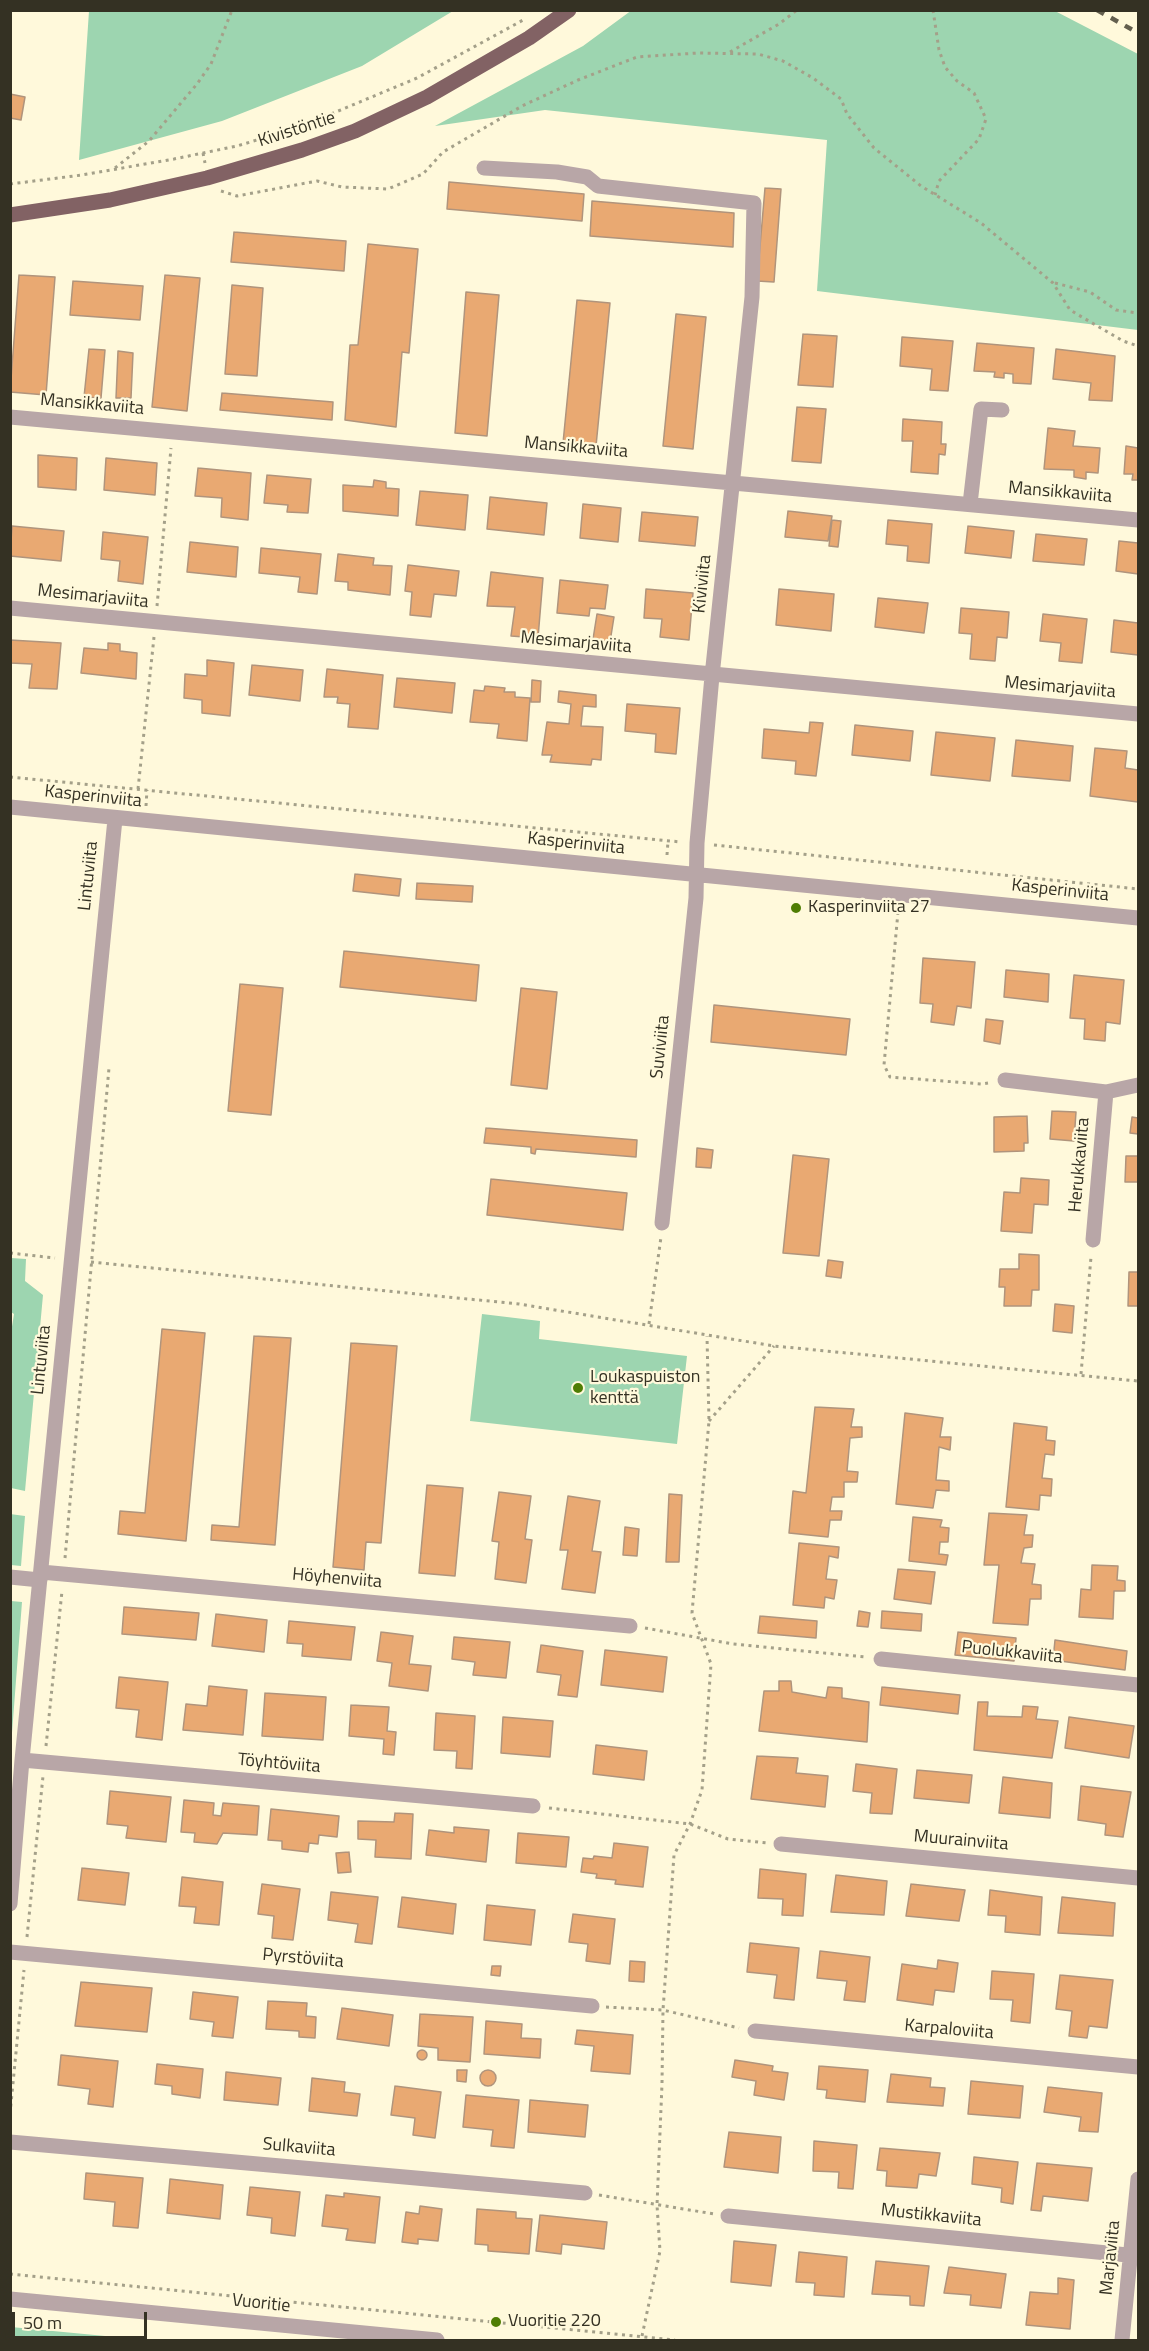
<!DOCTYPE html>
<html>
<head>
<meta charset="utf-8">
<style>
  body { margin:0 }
  #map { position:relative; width:1149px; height:2351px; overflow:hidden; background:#fff9db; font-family:"Titillium Web",sans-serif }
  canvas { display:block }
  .frame { position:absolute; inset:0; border:12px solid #343123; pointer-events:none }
  .scale { position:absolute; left:12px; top:2312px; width:135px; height:27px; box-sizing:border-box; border:3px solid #343123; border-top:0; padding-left:8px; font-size:18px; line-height:21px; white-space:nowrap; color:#343123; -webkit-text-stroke:4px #fff9db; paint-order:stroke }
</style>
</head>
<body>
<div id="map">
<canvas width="1149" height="2351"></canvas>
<div class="frame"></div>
<div class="scale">50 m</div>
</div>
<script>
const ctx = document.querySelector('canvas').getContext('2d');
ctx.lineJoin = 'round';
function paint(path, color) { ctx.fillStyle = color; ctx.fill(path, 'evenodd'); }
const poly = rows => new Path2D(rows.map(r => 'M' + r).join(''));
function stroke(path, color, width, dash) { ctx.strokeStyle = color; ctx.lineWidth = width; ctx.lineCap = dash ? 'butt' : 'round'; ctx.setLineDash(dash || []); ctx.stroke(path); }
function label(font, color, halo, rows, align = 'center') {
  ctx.font = font + ' "Titillium Web",sans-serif'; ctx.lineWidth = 4.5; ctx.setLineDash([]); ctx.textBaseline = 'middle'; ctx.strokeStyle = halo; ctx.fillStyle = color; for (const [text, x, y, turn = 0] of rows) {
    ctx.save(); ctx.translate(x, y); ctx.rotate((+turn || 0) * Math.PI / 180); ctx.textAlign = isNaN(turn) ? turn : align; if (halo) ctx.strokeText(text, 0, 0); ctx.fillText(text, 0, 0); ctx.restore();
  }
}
paint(poly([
  [632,10,1055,11,1138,54,1138,330,817,291,827,140,545,110,435,126,583,46],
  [89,11,89,10,453,11,362,66,222,121,79,160],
  [11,1258,26,1259,25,1281,43,1295,25,1491,11,1488,10,1339,14,1314,11,1312],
  [482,1314,540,1321,539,1339,687,1356,677,1444,470,1421],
  [10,1514,25,1516,21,1566,11,1565],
  [11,1601,22,1602,11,1746,10,1601],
  [10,2327,11,2327,147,2340,11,2340]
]), '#9dd5b0');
const building = poly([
  [10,94,25,97,21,120,10,118,10,94],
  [449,182,584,194,582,221,447,209,449,182],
  [765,188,781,189,774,282,757,281,765,188],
  [592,201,734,213,733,247,590,236,592,201],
  [234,232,346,241,344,271,231,262,234,232],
  [368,244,418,249,409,353,402,352,396,427,345,420,350,345,358,345,368,244],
  [19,275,55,277,46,395,10,392,19,275],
  [165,275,200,278,187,411,152,407,165,275],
  [73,281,143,286,140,320,70,315,73,281],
  [232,285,263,288,257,376,225,374,232,285],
  [466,292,499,295,487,436,455,433,466,292],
  [577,300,610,303,596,446,563,443,577,300],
  [676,314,706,317,693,449,663,446,676,314],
  [803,334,837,336,833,387,798,385,803,334],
  [902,337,953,341,948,391,930,390,932,369,900,366,902,337],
  [977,343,1034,348,1031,384,1013,383,1013,374,1004,373,1004,378,994,377,995,372,974,371,977,343],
  [89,349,105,350,101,398,84,397,89,349],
  [1056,349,1115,356,1112,401,1089,400,1091,383,1053,379,1056,349],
  [118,351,133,353,131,398,116,398,118,351],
  [222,393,333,402,332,420,220,410,222,393],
  [797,407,826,409,821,463,792,461,797,407],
  [903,419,942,422,941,444,946,444,945,455,939,454,938,474,911,472,913,441,902,441,903,419],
  [1048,428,1075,431,1073,446,1100,448,1098,473,1086,472,1086,479,1074,477,1074,470,1044,469,1048,428],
  [1126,446,1138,448,1138,480,1132,480,1133,474,1124,474,1126,446],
  [38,455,77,458,76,490,38,487,38,455],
  [106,458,157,463,155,495,104,490,106,458],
  [198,468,251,473,248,520,221,517,222,498,195,496,198,468],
  [267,475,311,479,308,513,287,512,288,505,264,503,267,475],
  [374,480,386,482,386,488,399,489,398,516,343,511,343,485,373,487,374,480],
  [420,491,468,495,465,530,416,525,420,491],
  [490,497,547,503,544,535,487,529,490,497],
  [583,504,621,508,618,542,580,538,583,504],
  [788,511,832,516,828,541,785,537,788,511],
  [642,512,698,517,695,546,639,541,642,512],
  [832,520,841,521,838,547,829,546,832,520],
  [888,520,932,524,929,563,907,561,908,546,886,544,888,520],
  [12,526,64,531,61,561,10,556,12,526],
  [968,526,1014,531,1011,558,965,553,968,526],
  [103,532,148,537,143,584,118,581,120,561,101,559,103,532],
  [1036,534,1087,539,1084,565,1033,561,1036,534],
  [1119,541,1138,543,1138,574,1116,571,1119,541],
  [190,542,238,547,236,577,187,572,190,542],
  [261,548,321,554,317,594,298,592,300,577,259,573,261,548],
  [338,554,374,558,373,565,392,566,390,595,348,590,348,582,335,581,338,554],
  [408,565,459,571,456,596,434,594,431,617,410,615,412,592,405,591,408,565],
  [491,572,543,578,538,638,511,636,515,607,487,606,491,572],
  [560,580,608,585,605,609,590,608,589,616,557,613,560,580],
  [646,589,693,593,689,640,660,637,662,619,644,618,646,589],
  [779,589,834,594,831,631,776,625,779,589],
  [878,598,928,603,924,633,875,627,878,598],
  [961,608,1009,612,1007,638,997,637,995,661,970,659,972,634,959,633,961,608],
  [597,614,614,617,610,642,593,639,597,614],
  [1043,614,1087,619,1082,663,1059,661,1061,643,1040,641,1043,614],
  [1114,620,1138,623,1138,655,1111,652,1114,620],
  [10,640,61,643,57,689,29,688,32,664,10,663,10,640],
  [108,643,120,644,120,651,137,653,136,679,81,673,84,648,108,650,108,643],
  [207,660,234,663,230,716,202,713,202,700,184,698,185,674,207,676,207,660],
  [252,665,303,670,300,701,249,695,252,665],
  [327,669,383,675,378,729,348,727,350,704,337,703,338,697,324,697,327,669],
  [397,678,455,683,452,713,394,707,397,678],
  [532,680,541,681,540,702,531,702,532,680],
  [485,686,505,688,504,692,515,692,515,697,530,698,527,741,497,738,499,724,470,722,474,690,484,691,485,686],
  [559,691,596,695,596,707,583,706,581,726,603,727,601,760,592,759,591,765,550,762,552,755,542,755,547,722,569,724,571,704,558,702,559,691],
  [627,704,680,708,676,754,655,752,656,734,625,731,627,704],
  [810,722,823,723,816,776,795,774,796,761,762,758,764,729,809,733,810,722],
  [855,725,913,731,910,761,852,755,855,725],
  [936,732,995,738,990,781,931,775,936,732],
  [1016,740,1073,746,1070,781,1012,776,1016,740],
  [1095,748,1127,751,1125,768,1138,770,1138,802,1090,796,1095,748],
  [355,874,401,879,399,896,353,891,355,874],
  [417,883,473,886,472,902,416,899,417,883],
  [344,951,479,965,476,1001,340,987,344,951],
  [923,958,975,962,971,1008,957,1006,954,1025,931,1022,933,1004,920,1003,923,958],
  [1006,970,1049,974,1048,1002,1004,997,1006,970],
  [1074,975,1124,980,1120,1024,1106,1022,1105,1041,1084,1039,1085,1019,1070,1018,1074,975],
  [240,984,283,988,271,1115,228,1111,240,984],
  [521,988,557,992,547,1089,511,1085,521,988],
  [714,1005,850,1019,846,1055,711,1042,714,1005],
  [986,1019,1003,1021,1000,1044,984,1041,986,1019],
  [1052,1111,1076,1112,1074,1141,1050,1139,1052,1111],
  [1027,1116,1028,1143,1024,1143,1024,1151,994,1152,994,1117,1027,1116],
  [1132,1117,1138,1118,1138,1134,1130,1133,1132,1117],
  [486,1128,637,1140,636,1157,536,1149,535,1154,531,1153,531,1147,484,1143,486,1128],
  [697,1148,713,1150,711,1168,696,1167,697,1148],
  [793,1155,829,1159,819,1256,783,1253,793,1155],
  [1126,1156,1138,1156,1138,1182,1125,1182,1126,1156],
  [1021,1178,1049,1180,1048,1205,1034,1204,1032,1233,1001,1231,1004,1192,1020,1193,1021,1178],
  [491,1179,627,1193,623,1230,487,1215,491,1179],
  [1019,1254,1039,1255,1039,1290,1032,1290,1031,1306,1004,1306,1005,1287,999,1287,1000,1269,1019,1269,1019,1254],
  [828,1260,843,1262,841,1278,826,1276,828,1260],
  [1138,1263,1138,1306,1128,1306,1129,1272,1138,1272,1138,1263],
  [1055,1304,1074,1306,1072,1333,1053,1331,1055,1304],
  [162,1329,205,1333,186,1541,118,1534,120,1511,145,1513,162,1329],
  [254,1336,291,1338,275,1545,211,1540,212,1525,239,1527,254,1336],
  [351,1343,397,1346,381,1543,366,1542,364,1570,333,1567,351,1343],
  [815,1407,854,1409,851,1427,862,1427,862,1437,850,1438,847,1471,858,1472,857,1482,844,1482,844,1497,832,1497,830,1511,842,1511,841,1520,830,1520,828,1537,789,1533,793,1491,806,1493,815,1407],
  [905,1413,943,1418,940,1437,951,1437,950,1450,939,1447,936,1480,949,1481,949,1491,936,1490,933,1508,896,1504,905,1413],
  [1014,1423,1047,1427,1046,1440,1055,1441,1054,1455,1045,1454,1042,1478,1052,1479,1051,1496,1040,1495,1039,1510,1006,1507,1014,1423],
  [427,1485,463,1488,455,1576,419,1573,427,1485],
  [499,1492,531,1496,525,1539,532,1540,526,1583,495,1579,499,1542,492,1541,499,1492],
  [669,1494,682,1495,679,1562,666,1562,669,1494],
  [568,1496,600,1501,592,1551,601,1552,595,1593,562,1589,568,1550,560,1550,568,1496],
  [989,1513,1027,1515,1024,1535,1033,1535,1032,1547,1024,1548,1021,1563,1035,1564,1032,1584,1041,1585,1041,1599,1030,1599,1028,1625,993,1623,999,1565,984,1565,989,1513],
  [913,1517,942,1520,940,1527,949,1528,948,1542,940,1542,939,1554,948,1555,946,1565,909,1561,913,1517],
  [625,1527,639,1529,637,1556,623,1555,625,1527],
  [799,1543,839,1547,838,1558,829,1556,826,1579,837,1580,834,1599,825,1597,824,1608,793,1605,799,1543],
  [1092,1565,1118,1566,1117,1580,1125,1581,1125,1591,1114,1591,1113,1619,1079,1617,1081,1589,1091,1590,1092,1565],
  [898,1569,935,1572,931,1604,894,1599,898,1569],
  [124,1607,199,1613,196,1640,122,1634,124,1607],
  [859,1611,870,1613,868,1627,857,1626,859,1611],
  [882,1611,922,1614,921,1631,881,1628,882,1611],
  [216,1614,267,1620,264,1652,212,1646,216,1614],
  [760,1616,817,1621,816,1638,758,1633,760,1616],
  [289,1621,355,1627,351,1660,302,1656,303,1644,287,1643,289,1621],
  [381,1632,413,1636,409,1664,431,1666,428,1691,389,1686,392,1663,377,1661,381,1632],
  [958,1632,1016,1638,1014,1661,955,1655,958,1632],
  [454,1637,510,1642,506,1678,473,1675,475,1662,452,1659,454,1637],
  [1055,1640,1127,1651,1125,1670,1053,1660,1055,1640],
  [541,1645,583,1651,577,1697,558,1695,561,1675,537,1672,541,1645],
  [605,1650,667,1657,663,1692,601,1685,605,1650],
  [119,1677,168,1682,162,1740,136,1737,139,1710,116,1708,119,1677],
  [779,1681,791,1681,792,1692,826,1698,828,1687,842,1688,842,1698,869,1702,867,1742,759,1731,764,1691,779,1691,779,1681],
  [209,1686,247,1690,243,1735,183,1730,186,1704,207,1706,209,1686],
  [882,1687,960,1695,958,1714,880,1705,882,1687],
  [265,1693,326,1697,323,1740,262,1736,265,1693],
  [978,1702,988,1702,987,1716,1022,1717,1023,1706,1038,1707,1036,1719,1058,1721,1052,1758,974,1750,978,1702],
  [351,1705,389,1707,387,1731,396,1732,394,1755,383,1754,384,1739,349,1736,351,1705],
  [436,1713,475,1716,472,1769,456,1768,457,1751,434,1750,436,1713],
  [503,1717,553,1721,550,1757,501,1753,503,1717],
  [1069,1717,1134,1726,1129,1758,1065,1748,1069,1717],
  [596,1745,647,1751,644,1780,593,1774,596,1745],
  [757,1756,798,1758,796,1773,828,1776,825,1807,751,1799,757,1756],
  [856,1764,897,1769,892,1814,870,1813,872,1793,853,1791,856,1764],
  [917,1770,972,1775,969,1803,914,1798,917,1770],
  [1003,1777,1052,1783,1050,1818,999,1813,1003,1777],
  [1081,1786,1131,1792,1123,1837,1105,1835,1106,1824,1078,1820,1081,1786],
  [110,1791,171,1797,166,1842,126,1838,128,1826,107,1824,110,1791],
  [184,1800,214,1803,213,1815,221,1816,223,1803,259,1806,257,1835,223,1833,217,1844,194,1842,195,1833,181,1832,184,1800],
  [271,1809,339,1816,337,1837,319,1835,318,1844,309,1843,308,1852,282,1849,282,1841,268,1840,271,1809],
  [395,1813,413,1814,411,1859,375,1857,376,1840,358,1839,358,1821,394,1822,395,1813],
  [454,1827,489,1830,486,1862,426,1855,429,1830,454,1833,454,1827],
  [518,1833,569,1837,566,1867,516,1863,518,1833],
  [614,1843,648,1847,643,1887,615,1884,616,1880,596,1878,597,1874,581,1872,583,1858,593,1859,594,1856,612,1858,614,1843],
  [349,1852,351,1872,338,1873,336,1853,349,1852],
  [82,1868,129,1873,125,1905,78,1900,82,1868],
  [760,1869,806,1874,803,1916,782,1915,783,1899,758,1898,760,1869],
  [836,1875,887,1881,884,1915,831,1912,836,1875],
  [182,1877,223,1882,219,1925,194,1923,196,1907,179,1906,182,1877],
  [262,1884,300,1889,293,1940,272,1938,274,1916,258,1914,262,1884],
  [911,1884,965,1890,959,1921,906,1916,911,1884],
  [990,1890,1042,1897,1040,1935,1005,1932,1006,1916,988,1915,990,1890],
  [331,1892,378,1897,372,1944,355,1942,358,1924,328,1920,331,1892],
  [402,1897,456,1904,453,1934,398,1927,402,1897],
  [1062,1897,1115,1903,1113,1936,1058,1933,1062,1897],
  [487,1905,535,1910,531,1945,484,1940,487,1905],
  [573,1914,615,1919,610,1964,586,1961,588,1944,569,1942,573,1914],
  [750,1943,799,1948,794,2000,774,1998,777,1975,747,1972,750,1943],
  [820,1951,870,1957,865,2002,844,2000,847,1981,817,1978,820,1951],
  [938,1960,958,1963,954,1992,935,1990,933,2005,897,2000,902,1964,937,1969,938,1960],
  [630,1961,645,1962,644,1982,629,1981,630,1961],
  [492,1966,501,1966,500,1976,491,1975,492,1966],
  [992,1971,1034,1974,1030,2023,1011,2021,1013,2000,990,1999,992,1971],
  [1060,1975,1113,1980,1107,2028,1089,2026,1087,2038,1069,2036,1072,2011,1056,2009,1060,1975],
  [81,1982,152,1988,147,2032,75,2026,81,1982],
  [193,1992,238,1997,233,2038,212,2036,214,2022,190,2019,193,1992],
  [268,2001,307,2003,306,2016,316,2017,315,2038,299,2037,299,2031,266,2029,268,2001],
  [342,2008,393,2015,389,2046,337,2039,342,2008],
  [420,2014,473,2017,470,2062,438,2060,438,2048,418,2046,420,2014],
  [486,2021,522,2024,521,2038,541,2039,540,2058,484,2054,486,2021],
  [577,2030,633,2035,630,2074,591,2071,594,2046,575,2044,577,2030],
  '417 2055a5 5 0 1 1 10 0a5 5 0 1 1-10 0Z',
  [61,2055,118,2061,113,2107,88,2104,90,2089,58,2085,61,2055],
  [735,2060,773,2066,772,2071,788,2073,784,2100,754,2095,756,2081,732,2077,735,2060],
  [157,2064,203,2069,200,2098,172,2094,172,2086,155,2084,157,2064],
  [819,2066,868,2070,865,2102,826,2098,827,2090,817,2089,819,2066],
  '480 2078a8 8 0 1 1 16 0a8 8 0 1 1-16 0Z',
  [457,2070,467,2070,466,2082,457,2081,457,2070],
  [226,2072,281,2078,278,2105,224,2100,226,2072],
  [891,2074,931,2078,930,2087,945,2088,943,2106,887,2102,891,2074],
  [312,2078,345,2082,344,2092,360,2094,357,2116,309,2111,312,2078],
  [971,2081,1023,2086,1020,2118,968,2114,971,2081],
  [395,2086,441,2092,435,2138,413,2135,415,2118,391,2115,395,2086],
  [1048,2087,1102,2093,1098,2132,1079,2131,1081,2117,1044,2112,1048,2087],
  [466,2095,519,2100,514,2148,491,2146,493,2130,463,2127,466,2095],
  [530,2100,588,2105,585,2137,528,2132,530,2100],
  [729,2132,781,2137,778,2173,724,2167,729,2132],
  [814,2141,857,2145,853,2189,838,2188,839,2172,813,2171,814,2141],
  [880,2148,940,2153,936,2176,919,2174,917,2188,886,2186,887,2171,877,2170,880,2148],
  [974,2157,1018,2162,1013,2204,1001,2202,1002,2188,972,2184,974,2157],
  [1037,2163,1092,2168,1088,2201,1043,2196,1041,2211,1031,2210,1037,2163],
  [86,2173,143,2178,138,2228,113,2226,115,2202,84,2199,86,2173],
  [170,2179,223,2185,220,2219,167,2213,170,2179],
  [250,2187,300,2192,295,2236,271,2233,272,2218,247,2215,250,2187],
  [344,2193,380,2197,375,2243,346,2240,348,2229,322,2226,326,2195,344,2197,344,2193],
  [420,2206,442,2209,438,2241,418,2239,418,2244,402,2242,406,2212,419,2214,420,2206],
  [477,2209,516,2212,516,2218,532,2219,529,2254,488,2251,488,2245,475,2244,477,2209],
  [540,2215,607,2222,604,2249,562,2244,561,2254,536,2251,540,2215],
  [734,2241,776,2245,771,2286,731,2282,734,2241],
  [799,2252,847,2257,844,2297,814,2295,815,2283,796,2282,799,2252],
  [876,2261,929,2266,924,2306,910,2305,910,2296,872,2294,876,2261],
  [949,2267,1006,2274,1001,2308,970,2305,971,2295,944,2293,949,2267],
  [1058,2278,1074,2280,1070,2329,1026,2325,1030,2292,1058,2294,1058,2278]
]);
paint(building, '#e9a972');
stroke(building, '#b0947c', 1.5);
stroke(poly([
  [933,10,939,50,945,67,957,81,974,93,986,119,979,139,939,181,935,195],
  [730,52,779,24,797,10],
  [203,153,205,163],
  [115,168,149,141,197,84,211,64,232,10],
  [10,184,82,175,174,159,237,146,300,127,417,78,525,19],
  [221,191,237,196,317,181,342,187,388,189,423,174,443,152,522,106,578,80,637,57,698,53,758,54,783,61,813,78,841,99,847,114,874,148,921,186,981,223,1053,283,1070,310,1123,341,1138,346],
  [1055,283,1090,292,1116,310,1138,313],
  [157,606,171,448],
  [10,777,681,842],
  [138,789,154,637],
  [146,806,147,790],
  [714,845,1138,889],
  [667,855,668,841],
  [898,912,884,1065,890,1077,982,1084,988,1083],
  [10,1253,55,1258],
  [91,1262,519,1304,774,1346,1138,1381],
  [649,1324,661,1237],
  [1081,1374,1091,1257],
  [709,1421,774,1346],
  [65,1558,109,1068],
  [645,1628,733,1644,865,1657],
  [46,1746,62,1591],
  [549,1808,690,1824,728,1839,767,1843],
  [27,1937,43,1776],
  [606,2007,663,2010,739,2028],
  [10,2114,24,1970],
  [599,2195,714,2214],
  [10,2274,675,2340],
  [642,2336,660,2251,657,2205,662,2084,663,2010,674,1855,690,1824,702,1790,711,1664,692,1613,709,1421,707,1336]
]), '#a4a089', 3, [3, 4.5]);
stroke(poly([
  [484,168,557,172,587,177,598,186,754,203,752,297,712,676,697,843,696,898,662,1223],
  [10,417,1138,520],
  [970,504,981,409,1002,410],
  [10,608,1138,714],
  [10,807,1138,918],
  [1005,1080,1106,1092,1138,1085],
  [1093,1240,1106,1092],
  [41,1572,630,1626],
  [10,1577,40,1580],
  [881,1659,1138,1685],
  [22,1760,533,1806],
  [781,1844,1138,1878],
  [10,1904,22,1760,115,819],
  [10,1952,592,2006],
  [755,2031,1138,2067],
  [10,2142,585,2193],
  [728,2216,1138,2256],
  [10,2299,437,2340],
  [1122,2340,1138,2179]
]), '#b8a6a7', 15);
stroke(poly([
  [10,215,110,200,207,178,302,150,355,131,427,97,529,38,569,10]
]), '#826264', 15);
stroke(poly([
  [1097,10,1138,33]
]), '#635f4e', 4.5, [8, 8]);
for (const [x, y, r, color] of [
  [796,908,6,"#4f7d03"],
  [578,1388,6,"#4f7d03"],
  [496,2322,6,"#4f7d03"]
]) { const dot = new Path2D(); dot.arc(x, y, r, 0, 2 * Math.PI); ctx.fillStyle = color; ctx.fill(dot); stroke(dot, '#fff9db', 2); }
label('18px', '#343123', '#fff9db', [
  ["Kivistöntie",297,130,-18],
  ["Mansikkaviita",92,405,5],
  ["Mansikkaviita",576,448,5],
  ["Mansikkaviita",1060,493,5],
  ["Kiviviita",703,584,-84],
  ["Mesimarjaviita",93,597,6],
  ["Mesimarjaviita",576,643,5],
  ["Mesimarjaviita",1060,688,5],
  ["Kasperinviita",93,797,6],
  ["Kasperinviita",576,844,6],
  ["Lintuviita",89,876,-84],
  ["Kasperinviita",1060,891,6],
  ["Suviviita",661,1047,-84],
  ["Herukkaviita",1080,1165,-85],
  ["Lintuviita",42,1360,-84],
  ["Höyhenviita",337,1579,5],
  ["Puolukkaviita",1012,1653,6],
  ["Töyhtöviita",279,1764,5],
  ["Muurainviita",961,1841,5],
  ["Pyrstöviita",303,1959,5],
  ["Karpaloviita",949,2030,5],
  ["Sulkaviita",299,2148,5],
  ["Mustikkaviita",931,2216,6],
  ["Marjaviita",1111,2258,-84],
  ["Vuoritie",261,2304,6]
]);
label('18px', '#343123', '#fff9db', [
  ["Kasperinviita 27",808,908],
  ["Loukaspuiston",590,1378],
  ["kenttä",590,1399],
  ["Vuoritie 220",508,2322]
], 'left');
</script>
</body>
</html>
